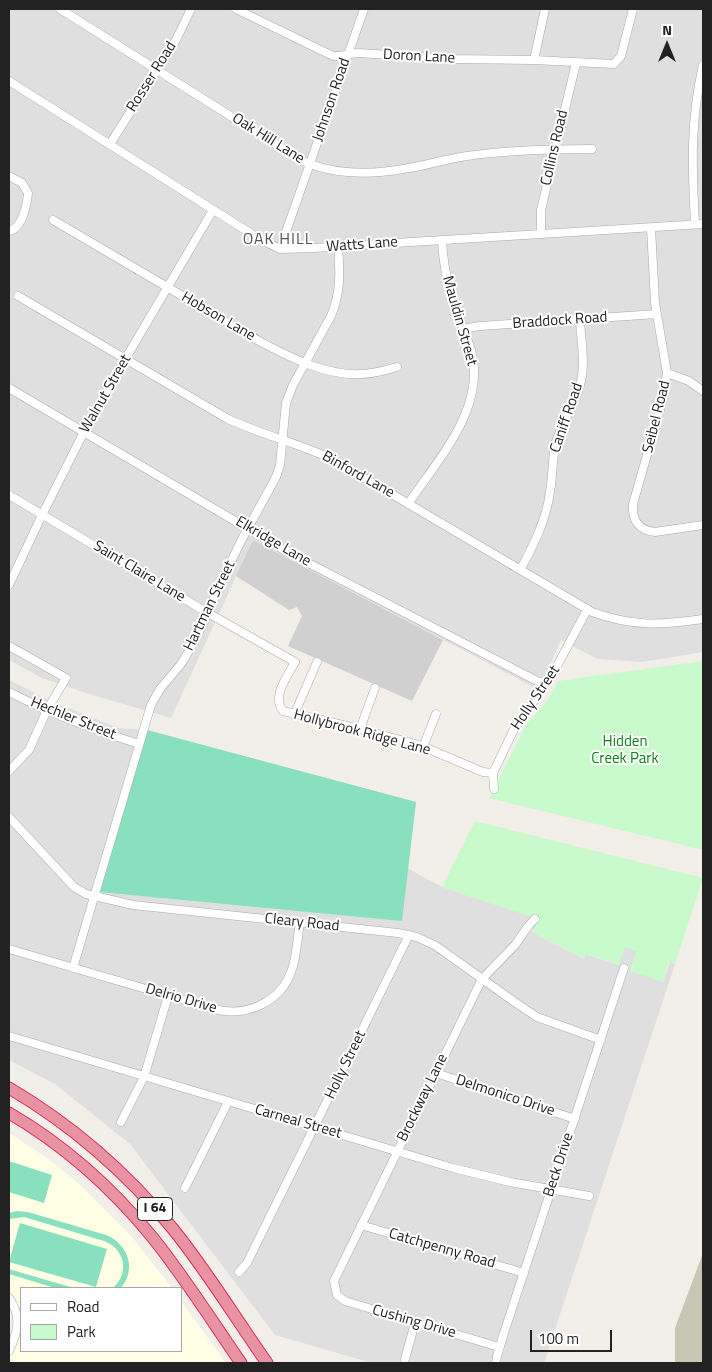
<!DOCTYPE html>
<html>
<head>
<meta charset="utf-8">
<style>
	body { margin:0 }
	#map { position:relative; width:712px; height:1372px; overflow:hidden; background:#f2efe9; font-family:"Titillium Web",sans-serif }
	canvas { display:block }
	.frame { position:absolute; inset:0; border:10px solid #222; pointer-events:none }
	.legend { position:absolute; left:20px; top:1287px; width:162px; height:65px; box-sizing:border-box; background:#fff; border:1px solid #a7a7a7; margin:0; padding:6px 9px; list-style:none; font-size:15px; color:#222 }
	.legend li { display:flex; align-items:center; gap:10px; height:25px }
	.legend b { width:25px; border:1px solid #a7a7a7 }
	.north { position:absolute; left:642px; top:20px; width:50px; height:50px; -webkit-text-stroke:4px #fff; paint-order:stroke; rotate:0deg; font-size:14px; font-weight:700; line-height:20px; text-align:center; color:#222 }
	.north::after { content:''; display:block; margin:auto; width:18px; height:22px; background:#222; clip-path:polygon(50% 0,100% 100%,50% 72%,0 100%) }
	.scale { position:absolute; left:530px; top:1330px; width:82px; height:22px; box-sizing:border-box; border:2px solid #222; border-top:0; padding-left:6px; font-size:15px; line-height:18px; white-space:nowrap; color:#222; -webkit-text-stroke:4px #fff; paint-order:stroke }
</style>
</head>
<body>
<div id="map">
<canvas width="712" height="1372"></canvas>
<div class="frame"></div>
<ul class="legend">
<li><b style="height:6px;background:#fff"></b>Road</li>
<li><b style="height:14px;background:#c8facc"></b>Park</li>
</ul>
<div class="north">N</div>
<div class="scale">100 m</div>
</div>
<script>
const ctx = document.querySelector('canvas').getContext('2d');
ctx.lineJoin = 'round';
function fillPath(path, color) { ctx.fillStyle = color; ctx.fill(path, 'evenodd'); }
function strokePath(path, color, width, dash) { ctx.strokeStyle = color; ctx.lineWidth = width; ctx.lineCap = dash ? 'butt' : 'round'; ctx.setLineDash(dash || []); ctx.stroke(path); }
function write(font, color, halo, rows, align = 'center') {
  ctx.font = font + ' "Titillium Web",sans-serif'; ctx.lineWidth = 4; ctx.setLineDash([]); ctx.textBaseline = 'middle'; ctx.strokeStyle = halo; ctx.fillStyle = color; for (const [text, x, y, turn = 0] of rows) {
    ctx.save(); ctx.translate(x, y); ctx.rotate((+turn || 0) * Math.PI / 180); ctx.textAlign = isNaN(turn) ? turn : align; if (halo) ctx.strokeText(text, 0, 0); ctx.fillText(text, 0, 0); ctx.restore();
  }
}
fillPath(new Path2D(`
	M9 9H703V652L642 662 598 659 561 640 539 690 253 540 171 718 86 693 42 678 9 660Z
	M9 680 49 700 118 728 147 730 416 802 407 868 442 887 539 919 532 932 584 959 586 954 618 965 625 947 637 951 663 982 670 962 675 964 544 1363H372L275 1335 130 1144 55 1084 9 1060Z`), '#e0dfdf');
fillPath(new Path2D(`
	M9 1133 51 1161 78 1183 131 1236 172 1288H21V1351H181V1301L226 1363H9V1351L17 1331 9 1298Z`), '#ffffe5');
fillPath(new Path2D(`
	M253 540 443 640 412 701 288 646 302 616 297 607 289 610 236 576Z`), '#d0d0d0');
fillPath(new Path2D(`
	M703 1253V1363H675V1328Z`), '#c7c7b4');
fillPath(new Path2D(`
	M703 661V850L489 798 527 723 548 700 558 681Z
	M475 821 703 878 675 964 669 962 663 982 630 971 636 951 625 947 619 965 586 954 584 959 532 932 538 919 442 887Z`), '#c8facc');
fillPath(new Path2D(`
	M147 730 416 802 402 921 100 892Z
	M9 1161 52 1175 44 1203 9 1192Z
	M16 1211 28 1212 106 1235C128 1244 137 1269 121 1288H113C130 1273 125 1249 104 1241L24 1217 9 1219V1213Z
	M20 1223 107 1249 96 1287 9 1262Z
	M9 1269 12 1270 74 1288H55L9 1274Z`), '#88e0be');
const minor = new Path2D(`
	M60 9 299 159C329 175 370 175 403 169 425 166 445 159 467 156 507 150 552 149 592 149
	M236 9 333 56C343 57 349 53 359 53L452 59 534 60 614 64 621 56 633 9
	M534 60 545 9
	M9 81 258 238 280 249 314 248 703 224
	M110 144 176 40 191 9
	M9 176 22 183 28 193C27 205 22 229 9 231
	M53 220 259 341C291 358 326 376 362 374 374 374 386 370 397 367
	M695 224C692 167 690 122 703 65
	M651 228 655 303 667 373 661 406 633 504C632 520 638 530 655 532L703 525
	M541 234V210L576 63
	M280 249 364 9
	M18 296 228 419C263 435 300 444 334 460L592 612C634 627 660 625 703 619
	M463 329 480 326 657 314
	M667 373 689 381 703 391
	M9 388 291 554 537 681 544 683
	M9 495 208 613 295 662C288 676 271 696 283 711L360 729 419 745 483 772 493 773
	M408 504C438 459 487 408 471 350 465 331 456 312 451 293 445 275 443 258 442 240
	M520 570C534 545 546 520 550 492 553 475 552 458 556 442 562 422 575 405 580 385 586 365 581 341 580 320
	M9 585 42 515 93 414 213 210
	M9 646 66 678 47 710 29 750 9 771
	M9 692C50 713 94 730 139 744
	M294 715 317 662
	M360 729 375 688
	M423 747 436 714
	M494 789 493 773 515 727 534 701 544 683 550 679 587 610
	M9 817 74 887 86 894 133 905 398 933 417 937 436 946 516 1003 537 1017 601 1040
	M9 949 218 1010C248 1016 280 1002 291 972 297 957 297 939 300 923
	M73 968 151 705 160 689 181 664 189 651 203 624 217 591 241 541 276 477 280 465 286 403 293 385 331 316C341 293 340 271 338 246
	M9 1036 453 1168 510 1182 589 1196
	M436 1073 575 1119
	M121 1122 144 1077 168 996
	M185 1188 228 1102
	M361 1225 524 1273
	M239 1272 247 1263 409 935
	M9 1298C22 1316 18 1332 9 1351
	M499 1347 345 1301 337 1295 334 1281 482 979 515 945 529 925 535 919
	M405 1359 415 1323
	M496 1363 497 1356 504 1333 624 968`);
const highway = new Path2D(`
	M9 1088C72 1125 127 1173 173 1229 207 1271 236 1319 267 1363
	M9 1113C64 1145 113 1189 153 1238 185 1278 212 1321 241 1363`);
strokePath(minor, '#a9a9a9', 9);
strokePath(highway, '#dc2a67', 13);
strokePath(minor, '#fff', 8);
strokePath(highway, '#e892a2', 11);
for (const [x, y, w] of [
	[155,1209,35]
]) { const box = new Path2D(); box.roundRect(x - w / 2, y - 11.5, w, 23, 4); ctx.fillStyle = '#fff'; ctx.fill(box); strokePath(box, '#222', 1); }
write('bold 14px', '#222', null, [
	["I 64",155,1209]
]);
write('15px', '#222', '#fff', [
	["Doron Lane",419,57,3],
	["Rosser Road",152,77,-58],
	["Johnson Road",332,100,-71],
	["Oak Hill Lane",268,139,32],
	["Collins Road",555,148,-77],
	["Watts Lane",362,245,-4],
	["Hobson Lane",218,317,30],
	["Mauldin Street",459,321,74],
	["Braddock Road",560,321,-4],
	["Walnut Street",106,394,-60],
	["Seibel Road",657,417,-76],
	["Caniff Road",567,418,-71],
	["Binford Lane",358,475,29],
	["Elkridge Lane",273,542,30],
	["Saint Claire Lane",139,572,31],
	["Hartman Street",210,606,-64],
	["Holly Street",536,698,-56],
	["Hechler Street",73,719,22],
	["Hollybrook Ridge Lane",362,733,15],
	["Cleary Road",302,923,6],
	["Delrio Drive",181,999,16],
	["Holly Street",346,1065,-64],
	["Delmonico Drive",505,1096,18],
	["Brockway Lane",423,1098,-64],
	["Carneal Street",298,1122,16],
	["Beck Drive",559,1165,-72],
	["Catchpenny Road",442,1249,16],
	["Cushing Drive",414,1322,16]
]);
write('15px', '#0c8416', '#fff', [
	["Hidden",625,742],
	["Creek Park",625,759]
]);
ctx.letterSpacing = '1px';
write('16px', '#555', '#fff', [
	["OAK HILL",278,240]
]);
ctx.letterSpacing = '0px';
</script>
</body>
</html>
